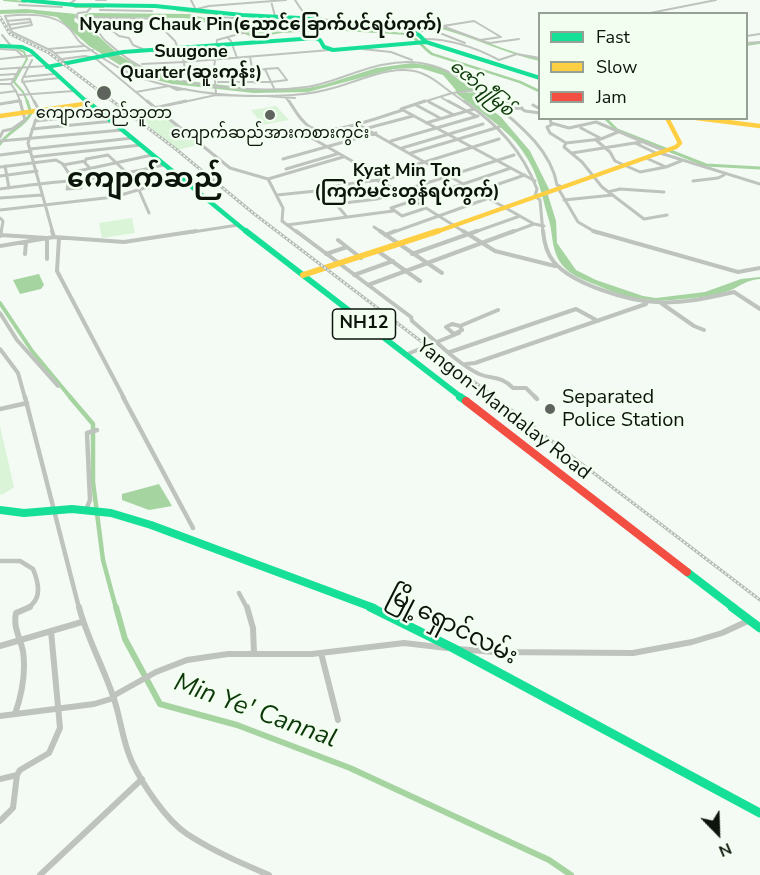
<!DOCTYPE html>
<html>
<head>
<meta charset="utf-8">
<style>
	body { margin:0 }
	#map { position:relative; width:760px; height:875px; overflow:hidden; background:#f4faf4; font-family:"Nunito Sans",sans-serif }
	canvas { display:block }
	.legend { position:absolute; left:538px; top:12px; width:210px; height:108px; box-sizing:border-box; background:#f2fef0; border:2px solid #96a095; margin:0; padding:8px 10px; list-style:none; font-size:18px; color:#0d140c }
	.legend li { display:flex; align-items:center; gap:12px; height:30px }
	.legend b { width:30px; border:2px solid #96a095 }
	.north { position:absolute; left:688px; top:803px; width:60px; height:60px; -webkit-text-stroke:4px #f2fef0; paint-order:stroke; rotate:157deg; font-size:16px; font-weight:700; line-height:24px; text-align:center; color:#0d140c }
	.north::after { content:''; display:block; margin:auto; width:21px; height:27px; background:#0d140c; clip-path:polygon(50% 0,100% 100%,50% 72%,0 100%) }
</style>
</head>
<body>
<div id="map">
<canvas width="760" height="875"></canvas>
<ul class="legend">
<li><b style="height:8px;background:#16e098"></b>Fast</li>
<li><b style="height:8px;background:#ffcf43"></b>Slow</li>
<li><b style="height:8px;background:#f24e42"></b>Jam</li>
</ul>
<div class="north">N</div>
</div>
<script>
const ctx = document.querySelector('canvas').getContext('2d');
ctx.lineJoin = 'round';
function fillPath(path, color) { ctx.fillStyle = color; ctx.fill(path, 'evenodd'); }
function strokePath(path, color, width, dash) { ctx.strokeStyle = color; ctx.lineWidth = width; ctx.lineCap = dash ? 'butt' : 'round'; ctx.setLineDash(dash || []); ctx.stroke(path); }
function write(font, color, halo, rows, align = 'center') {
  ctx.font = font + ' "Nunito Sans","Noto Sans Myanmar",sans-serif'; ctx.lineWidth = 5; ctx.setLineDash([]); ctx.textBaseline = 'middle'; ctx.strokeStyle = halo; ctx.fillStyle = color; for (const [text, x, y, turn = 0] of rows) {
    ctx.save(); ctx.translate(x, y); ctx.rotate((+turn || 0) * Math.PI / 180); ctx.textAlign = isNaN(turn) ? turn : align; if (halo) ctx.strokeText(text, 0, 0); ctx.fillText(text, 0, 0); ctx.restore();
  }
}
fillPath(new Path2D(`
	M276 106 289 120 263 125 251 110Z
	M156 108 198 145 177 150 135 114Z
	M132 218 135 233 102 238 99 223Z
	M0 426 14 487 2 495 0 494Z`), '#daf4d7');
fillPath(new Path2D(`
	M26 9 76 14 74 21 86 30 95 33 119 55 144 70 170 79 266 90 307 88 323 85 376 68 412 63 440 67 475 90 465 93 475 92 478 99 501 117 530 151 549 189 548 195 556 221 557 243 576 270 596 280 643 296 656 298 705 292 741 279 760 277V279C747 280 742 285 731 290 719 296 686 299 672 300 648 302 623 297 601 287 590 282 573 277 565 268 550 253 554 234 548 217 542 197 539 177 527 158 511 130 481 113 457 94L455 89 443 75 420 68 394 69 308 92 254 93 172 84 136 75 89 46 57 17 31 13 0 14V10Z
	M90 13 189 14 228 24 245 33 293 31 270 35 250 36 218 25 184 18 77 17Z
	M39 274 44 285 41 289 20 294 13 280Z
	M159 484 172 506 149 510 122 500V494Z`), '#a6d4a1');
strokePath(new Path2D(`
	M4 0 25 2
	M75 7H103
	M177 10 223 15
	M321 21 353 25 390 24
	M425 24C465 31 500 52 540 60
	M746 45 759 43
	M18 49 24 52 27 59 14 82 23 92 28 103`), '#a6d4a1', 2);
strokePath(new Path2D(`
	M605 118 617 130 706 165 760 168
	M0 144C8 131 24 127 31 113L27 101`), '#a6d4a1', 3);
strokePath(new Path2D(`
	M0 303 32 351 71 398`), '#a6d4a1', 4);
strokePath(new Path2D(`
	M70 397 93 424V482L103 560 116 608`), '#a6d4a1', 4.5);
strokePath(new Path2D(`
	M116 607 125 639 160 704 237 725 350 768 549 860 571 875`), '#a6d4a1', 6);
fillPath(new Path2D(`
	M329 28 409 33C419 38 424 47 433 53L521 81 540 90V93L519 83 431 55C422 49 417 40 407 35L329 30 283 33 281 32 283 31Z`), '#a6d4a1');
strokePath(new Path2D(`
	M96 0H106
	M191 0 195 8
	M295 0 307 18
	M271 1 275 16
	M69 4 75 0
	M19 5 62 7
	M93 5 87 12 78 13 76 17C84 23 86 24 95 29 100 32 102 39 107 42 120 54 136 66 153 72 194 88 262 93 306 87 323 85 339 78 354 73 404 55 436 58 478 90L452 93
	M100 10 152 11
	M193 10 209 6 286 0
	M645 14 716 0
	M78 17 167 19 166 32 175 41 184 62 330 50
	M207 17 236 18
	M111 18 105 25 119 36 129 38 133 45 145 50
	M320 19 359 23H434L480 40 501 37 474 21 443 26
	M7 21 30 19 32 25 10 29
	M8 25 31 22
	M243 25 266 21 287 23 285 26
	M413 32 432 30 465 43
	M2 35 11 46
	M746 36 760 34
	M227 37 231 41 237 58
	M424 39C451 39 475 47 499 60
	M482 41 490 43 519 39
	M746 43 760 42
	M0 49 16 50 24 57
	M48 49 84 46
	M362 49 391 52 412 60
	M55 53 93 50
	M250 57 255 83
	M0 59 36 55
	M62 59 85 56 95 58 149 103
	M32 60 22 80 35 103
	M499 60 517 54 540 58
	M67 64 52 51 12 32 5 16C26 14 54 12 70 29 74 33 76 39 81 43 100 57 122 72 144 79 190 94 244 98 293 95 306 94 320 92 333 88 360 81 394 63 421 73 433 77 442 86 452 93L420 103
	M142 64 184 62 185 72 188 75
	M0 69 46 66
	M167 74 185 73
	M0 75 15 74
	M23 77 54 74
	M0 80 13 79
	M189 81 188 75 278 68 287 80 271 82 274 88
	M22 82 59 78
	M218 82H271L265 69
	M0 84H11
	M478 90 493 103
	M16 91 11 84 20 68
	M136 92 169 86 177 90 186 89
	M0 93 16 91 21 103
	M216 93 214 69 217 40 261 28 331 26
	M452 93 466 103
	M18 95 74 91
	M266 96 295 98
	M286 98 290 103
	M442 98 451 103
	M490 100 515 103
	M8 103 21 101
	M179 103 216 95 248 96`), '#bfc3be', 2);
strokePath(new Path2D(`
	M34 101 39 110 28 143 53 233
	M147 101 230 168 268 179 283 208 282 221 298 233
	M289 101C294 109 301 122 310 127 330 137 382 116 403 110
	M448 101 476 116
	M464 101C498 125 522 150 537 189L535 196 540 200 543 233
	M491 101C518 124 551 149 557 185L562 187
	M511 101 525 111 540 113
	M429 102 454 115
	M0 104 18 101
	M416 105 440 118
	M533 105 540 109
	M401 109 425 101
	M401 109 535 181
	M502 109 522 108
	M109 118 186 101
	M550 118 551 123 569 128 596 122 665 151
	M35 121 103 114
	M426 123 474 109
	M357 124 534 224 544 226
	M553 124 547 127 550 133 566 143
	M309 127 303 133 352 161 371 181
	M368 128 413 116
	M581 128 600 138
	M32 129 113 121
	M618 132 601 139 566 143 564 147 582 162 602 187 644 219 667 215
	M0 137 3 131 12 129 25 120 20 101
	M596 140 610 152 615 161 640 172 666 167 681 161
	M0 141 122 130
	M391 141 478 116
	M635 143 658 154
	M402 148 483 124
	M30 149 133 138
	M411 153 499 127
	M572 153 641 142
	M660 153 760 184
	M0 155 31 151
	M32 157 141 145
	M646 158 666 167
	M283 159 376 133
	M63 165 85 161
	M5 166 9 188
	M0 167 56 160 63 164 69 174
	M90 168 85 163 86 159 108 155 128 174
	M286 169 337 154
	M69 173 152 155
	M0 176 37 171
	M268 179 343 157
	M69 180 67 189 81 188
	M378 181 394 188 466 233
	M693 181 718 178 724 175
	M558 188 578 222 597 233
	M0 189C54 181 110 179 163 165
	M139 190 149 213
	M478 191 525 175
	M608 192 620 189 664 192
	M277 195 326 190 341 185 392 178 400 174 402 169 499 139
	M0 198 42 195
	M564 200 613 195
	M426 208 402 216 391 208 511 168
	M0 210 114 197 179 178
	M346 216 336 204 377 199 514 155
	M0 218 3 221 1 233
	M287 225 393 211
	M374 227 383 233
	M186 233 238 225
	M391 233 489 198
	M472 233 520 216
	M510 233 534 224`), '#bfc3be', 3);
strokePath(new Path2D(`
	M52 231 54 237
	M296 231 411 317 412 321C433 338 455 362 479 374 494 380 500 375 513 388H526L536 398
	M380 231 442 273
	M463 231 495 251 555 266
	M543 231C544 242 546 253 554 262 572 284 628 301 656 302 682 304 708 298 734 292L760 309
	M593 231 738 272 760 268
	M0 235 47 238V259
	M385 235 395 231
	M0 236 1 231
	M59 238 57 271 124 398
	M338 240 361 258
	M0 246 54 237 124 242 196 231
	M379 252 420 281
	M25 254 26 243
	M326 254 347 247
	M412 254 477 231
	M354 275 393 261
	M368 285 514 231
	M661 303 694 326 704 330
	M0 313 17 340 58 386
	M452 324 460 326 462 330 454 334 446 327Z
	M460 326 498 310
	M0 349 18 373 25 398
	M450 352 576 309 598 321
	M405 355 459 333
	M466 364 475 363 646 304`), '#bfc3be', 4);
strokePath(new Path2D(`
	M25 397 79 608
	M123 397 193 528
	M535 397 537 399
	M0 409 27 403
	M86 510 90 500 87 433 97 430
	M0 561H20L33 569C39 583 42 600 27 608
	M239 593 247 608`), '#bfc3be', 4.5);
strokePath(new Path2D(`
	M79 607C87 638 103 666 113 696 121 718 122 741 132 762 143 785 166 820 187 834 213 851 241 863 269 875
	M247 607 253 628 254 653
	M0 646 82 622
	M458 649 494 652 633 653 692 642 722 633 750 620
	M321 653 338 720
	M113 696 156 672 187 660 228 654H312L404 643 447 648
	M15 714C22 694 26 672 23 651 20 637 13 628 16 613L30 607
	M0 716 94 704 114 698
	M0 779 17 775
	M0 821 13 808 17 775 20 770 49 753 60 728 51 631
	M40 875 142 779`), '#bfc3be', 6);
strokePath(new Path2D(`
	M23 0 75 5 155 6 242 15 320 19 331 26 404 28 419 35 426 42
	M0 46 22 47 31 51 88 103
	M47 67 123 52 315 38 320 40 324 47 333 50 426 42 540 78`), '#16e098', 4);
strokePath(new Path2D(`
	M87 101 248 233`), '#16e098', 4.5);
strokePath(new Path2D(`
	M246 231 462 398`), '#16e098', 6);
strokePath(new Path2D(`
	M460 397 466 401
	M0 510 24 513 72 509 111 513 151 525 374 608
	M687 572 734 608`), '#16e098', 8);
strokePath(new Path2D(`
	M370 607 453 648 760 813
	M732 607 760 628`), '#16e098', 9);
strokePath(new Path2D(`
	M0 116 91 103
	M696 118 760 126
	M433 233 676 147 680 143 667 118`), '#ffcf43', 4.5);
strokePath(new Path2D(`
	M303 275 438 231`), '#ffcf43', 6);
strokePath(new Path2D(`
	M466 401 687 572`), '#f24e42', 8);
const rail = new Path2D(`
	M0 17 10 34 49 53 177 150 253 213 760 600`);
strokePath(rail, '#b5b9b5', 3);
strokePath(rail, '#f2fef0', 1.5, [2]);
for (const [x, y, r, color] of [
	[104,93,8,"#5e645d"],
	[270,115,6,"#5e645d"],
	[550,409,6,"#5e645d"]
]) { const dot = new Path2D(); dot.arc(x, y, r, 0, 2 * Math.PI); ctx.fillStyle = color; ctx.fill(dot); strokePath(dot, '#f2fef0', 2); }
write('16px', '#0d140c', '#f2fef0', [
	["ကျောက်ဆည်ဘူတာ",104,114],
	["ကျောက်ဆည်အားကစားကွင်း",270,134]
]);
write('bold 18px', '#0d140c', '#f2fef0', [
	["Nyaung Chauk Pin(ညောင်ခြောက်ပင်ရပ်ကွက်)",261,26],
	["Suugone",191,53],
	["Quarter(ဆူးကုန်း)",191,74],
	["Kyat Min Ton",407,172],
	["(ကြက်မင်းတွန်ရပ်ကွက်)",407,193]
]);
write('italic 18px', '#0c3809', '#f2fef0', [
	["ဇော်ဂျီမြစ်",481,89,40]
]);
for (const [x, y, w] of [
	[364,324,63]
]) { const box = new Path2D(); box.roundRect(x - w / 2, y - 15, w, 30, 4.5); ctx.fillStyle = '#f2fef0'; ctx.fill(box); strokePath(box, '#0d140c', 1.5); }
write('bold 18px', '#0d140c', null, [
	["NH12",364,324]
]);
write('20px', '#0d140c', '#f2fef0', [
	["Separated",562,398],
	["Police Station",562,421]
], 'left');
write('20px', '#0d140c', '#f2fef0', [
	["Yangon-Mandalay Road",503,410,38]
]);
write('24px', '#0d140c', '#f2fef0', [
	["မြို့ရှောင်လမ်း",452,627,27]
]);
write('italic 26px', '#0c3809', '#f2fef0', [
	["Min Ye' Cannal",255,712,20]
]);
write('bold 27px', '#0d140c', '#f2fef0', [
	["ကျောက်ဆည်",145,180]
]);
</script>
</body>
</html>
